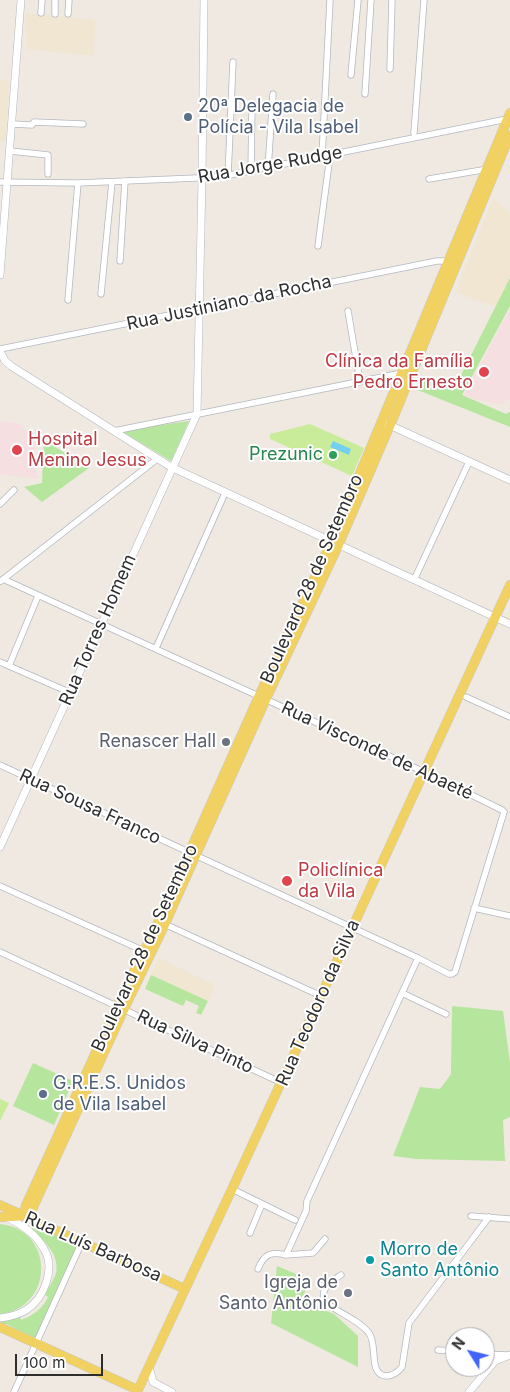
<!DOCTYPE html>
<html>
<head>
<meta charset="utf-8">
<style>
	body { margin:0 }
	#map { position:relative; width:510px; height:1392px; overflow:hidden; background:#efe9e1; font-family:Inter,sans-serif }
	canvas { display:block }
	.north { position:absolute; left:445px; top:1327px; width:50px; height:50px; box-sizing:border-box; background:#fff; border:1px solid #ababab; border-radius:50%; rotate:306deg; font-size:14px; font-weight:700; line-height:20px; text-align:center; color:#2e2e2e }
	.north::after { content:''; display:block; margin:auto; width:18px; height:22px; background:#4264fb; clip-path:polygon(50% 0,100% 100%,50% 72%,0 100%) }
	.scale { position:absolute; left:15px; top:1354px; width:88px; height:22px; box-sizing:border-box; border:2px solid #2e2e2e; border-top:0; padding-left:6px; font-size:15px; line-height:18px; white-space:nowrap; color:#2e2e2e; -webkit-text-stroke:4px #fff; paint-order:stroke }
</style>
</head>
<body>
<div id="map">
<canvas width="510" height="1392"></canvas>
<div class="north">N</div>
<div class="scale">100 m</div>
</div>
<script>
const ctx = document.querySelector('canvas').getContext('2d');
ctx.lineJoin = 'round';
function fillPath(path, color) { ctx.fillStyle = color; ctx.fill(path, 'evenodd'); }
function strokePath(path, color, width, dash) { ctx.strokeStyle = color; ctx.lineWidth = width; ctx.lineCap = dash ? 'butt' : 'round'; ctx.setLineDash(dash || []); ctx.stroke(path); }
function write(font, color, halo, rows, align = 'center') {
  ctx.font = font + ' Inter,sans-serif'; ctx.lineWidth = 4; ctx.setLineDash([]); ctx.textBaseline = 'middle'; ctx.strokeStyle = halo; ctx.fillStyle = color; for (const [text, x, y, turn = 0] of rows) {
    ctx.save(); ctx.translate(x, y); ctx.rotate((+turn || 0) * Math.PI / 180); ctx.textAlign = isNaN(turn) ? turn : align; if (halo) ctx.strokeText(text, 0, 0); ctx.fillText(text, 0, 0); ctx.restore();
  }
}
fillPath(new Path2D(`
	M25 13 95 20 94 56 27 49Z
	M0 79 9 81 7 123 0 122Z
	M0 123 7 124 5 142 0 141Z
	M493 199 510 213V278L496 307 455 292Z
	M159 958 215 985 208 1001 151 975Z`), '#f0e6d1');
fillPath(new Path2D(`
	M510 309V399L500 404 478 400 464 395Z
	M0 421 18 423 32 436 38 479 0 474Z`), '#f5dfe0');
fillPath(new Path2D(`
	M510 278V306L462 395 506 414 510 412V427L415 389 420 379 453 391Z
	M189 421 171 461 121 431Z
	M44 440 89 468 42 502 24 487 42 483Z
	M151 975 208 1001 201 1015 196 1013 199 1006 186 1000 183 1006 145 989Z
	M452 1006 503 1011 510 1063V1117L503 1120 505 1161 417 1159 393 1156 420 1087 440 1089 451 1074Z
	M33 1063 73 1081 54 1125 13 1106Z
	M0 1224C55 1229 55 1308 0 1314Z
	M32 1224 77 1246 37 1338 35 1339 7 1324 4 1325 0 1322V1320L20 1316 21 1320C33 1316 43 1308 48 1297L45 1295C48 1288 54 1280 56 1273 60 1253 43 1241 31 1228Z
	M277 1266 310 1280 301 1301 334 1314 358 1336V1367L271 1323Z`), '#b6e59e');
fillPath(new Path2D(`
	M310 424 364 448 352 476 270 439V434Z
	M0 1099 9 1103 0 1121Z`), '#c9ec9a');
fillPath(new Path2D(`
	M333 441 351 449 349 455 330 447Z`), '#75cff0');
const minor = new Path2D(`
	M41 13 42 0
	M55 14V0
	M68 14 69 0
	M390 69 392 0
	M351 75 358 0
	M365 94 371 0
	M12 124 32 125 34 122 83 124
	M414 133 424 0
	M10 151 48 155V174
	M322 157 330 0
	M268 169 273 94
	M251 172 252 105
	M228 176 233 62
	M429 179 488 169
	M0 182 78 183 220 177 507 119
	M318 246 330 156
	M120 261 125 181
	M101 294 112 182
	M68 300 78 183
	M348 311 360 382
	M0 349 437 261H451
	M114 431 402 373
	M0 504 14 490
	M3 579 433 776 502 810 504 812
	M414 580 469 462
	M1 581 157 459
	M38 596 9 666 71 693
	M156 648 225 493
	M0 662 9 666
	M466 697 510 717
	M0 765 418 958 449 974H452L455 972 504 812
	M0 886 144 951
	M474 908 510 916
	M161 926H169L321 996
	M0 952 282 1083
	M402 993 446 1014
	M232 1189 295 1220
	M471 1216 510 1219
	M250 1233 262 1204
	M286 1255 313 1253 325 1239
	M258 1269C264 1254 271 1251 286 1255L306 1211 307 1201 418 958
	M341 1275C331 1282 319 1288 325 1302 338 1313 358 1319 369 1333 378 1345 368 1375 386 1376 393 1376 398 1372 402 1367L409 1323 489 1217
	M438 1350 455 1351
	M485 1354 508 1355
	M14 1392 82 1242`);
const tertiary = new Path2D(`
	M0 275 21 0
	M0 351 5 361 11 366 171 467 510 624
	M385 423 510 480
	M0 847 197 414 202 179 204 0
	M0 1318C9 1317 18 1315 26 1310 44 1299 56 1268 44 1249 36 1234 21 1224 6 1217
	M149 1367 153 1382 172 1392
	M469 1392 495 1361 510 1355`);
const primary = new Path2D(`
	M0 1205 185 1289
	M23 1216 26 1205 117 1006 156 927 259 696 331 543 510 113
	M23 1216 33 1208 35 1203 124 1009 164 926 266 699 338 546 394 416 510 135
	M0 1217 21 1216
	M0 1327 138 1390
	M137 1392 232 1189 510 585`);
strokePath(minor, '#b4b7c1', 7);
strokePath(tertiary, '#b4b7c1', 8);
strokePath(primary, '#c9c9c9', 10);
strokePath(minor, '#fff', 5.5);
strokePath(tertiary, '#fff', 7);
strokePath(primary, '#f2d163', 9);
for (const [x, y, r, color] of [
	[188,117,5,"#5c6f8a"],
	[484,372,6,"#e0444e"],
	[17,450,6,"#e0444e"],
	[333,455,5,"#2e9e5b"],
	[226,742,5,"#6b7280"],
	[287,881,6,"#e0444e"],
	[43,1094,5,"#5c6f8a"],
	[370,1260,5,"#0f9aa8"],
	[348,1293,5,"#6b7280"]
]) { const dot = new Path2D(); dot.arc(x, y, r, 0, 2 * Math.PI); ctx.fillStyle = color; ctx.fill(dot); strokePath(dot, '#fff', 2); }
write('18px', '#4e5e75', '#fff', [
	["20ª Delegacia de",198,107],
	["Polícia - Vila Isabel",198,128],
	["G.R.E.S. Unidos",53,1084],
	["de Vila Isabel",53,1105]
], 'left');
write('18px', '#2e2e2e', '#fff', [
	["Rua Jorge Rudge",270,165,-10],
	["Rua Justiniano da Rocha",229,303,-12],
	["Boulevard 28 de Setembro",312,579,-66],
	["Rua Torres Homem",98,630,-66],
	["Rua Visconde de Abaeté",377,751,25],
	["Rua Sousa Franco",90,807,25],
	["Boulevard 28 de Setembro",145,948,-65],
	["Rua Teodoro da Silva",318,1003,-66],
	["Rua Silva Pinto",195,1042,25],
	["Rua Luís Barbosa",93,1247,24]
]);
write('18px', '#be3a42', '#fff', [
	["Clínica da Família",473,362,"right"],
	["Pedro Ernesto",473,383,"right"],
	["Hospital",28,440],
	["Menino Jesus",28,461],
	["Policlínica",298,871],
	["da Vila",298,892]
], 'left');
write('18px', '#27864d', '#fff', [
	["Prezunic",323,455]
], 'right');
write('18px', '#5b616d', '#fff', [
	["Renascer Hall",216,742],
	["Igreja de",338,1283],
	["Santo Antônio",338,1304]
], 'right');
write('18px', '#0d838f', '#fff', [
	["Morro de",380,1250],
	["Santo Antônio",380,1271]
], 'left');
</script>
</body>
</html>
